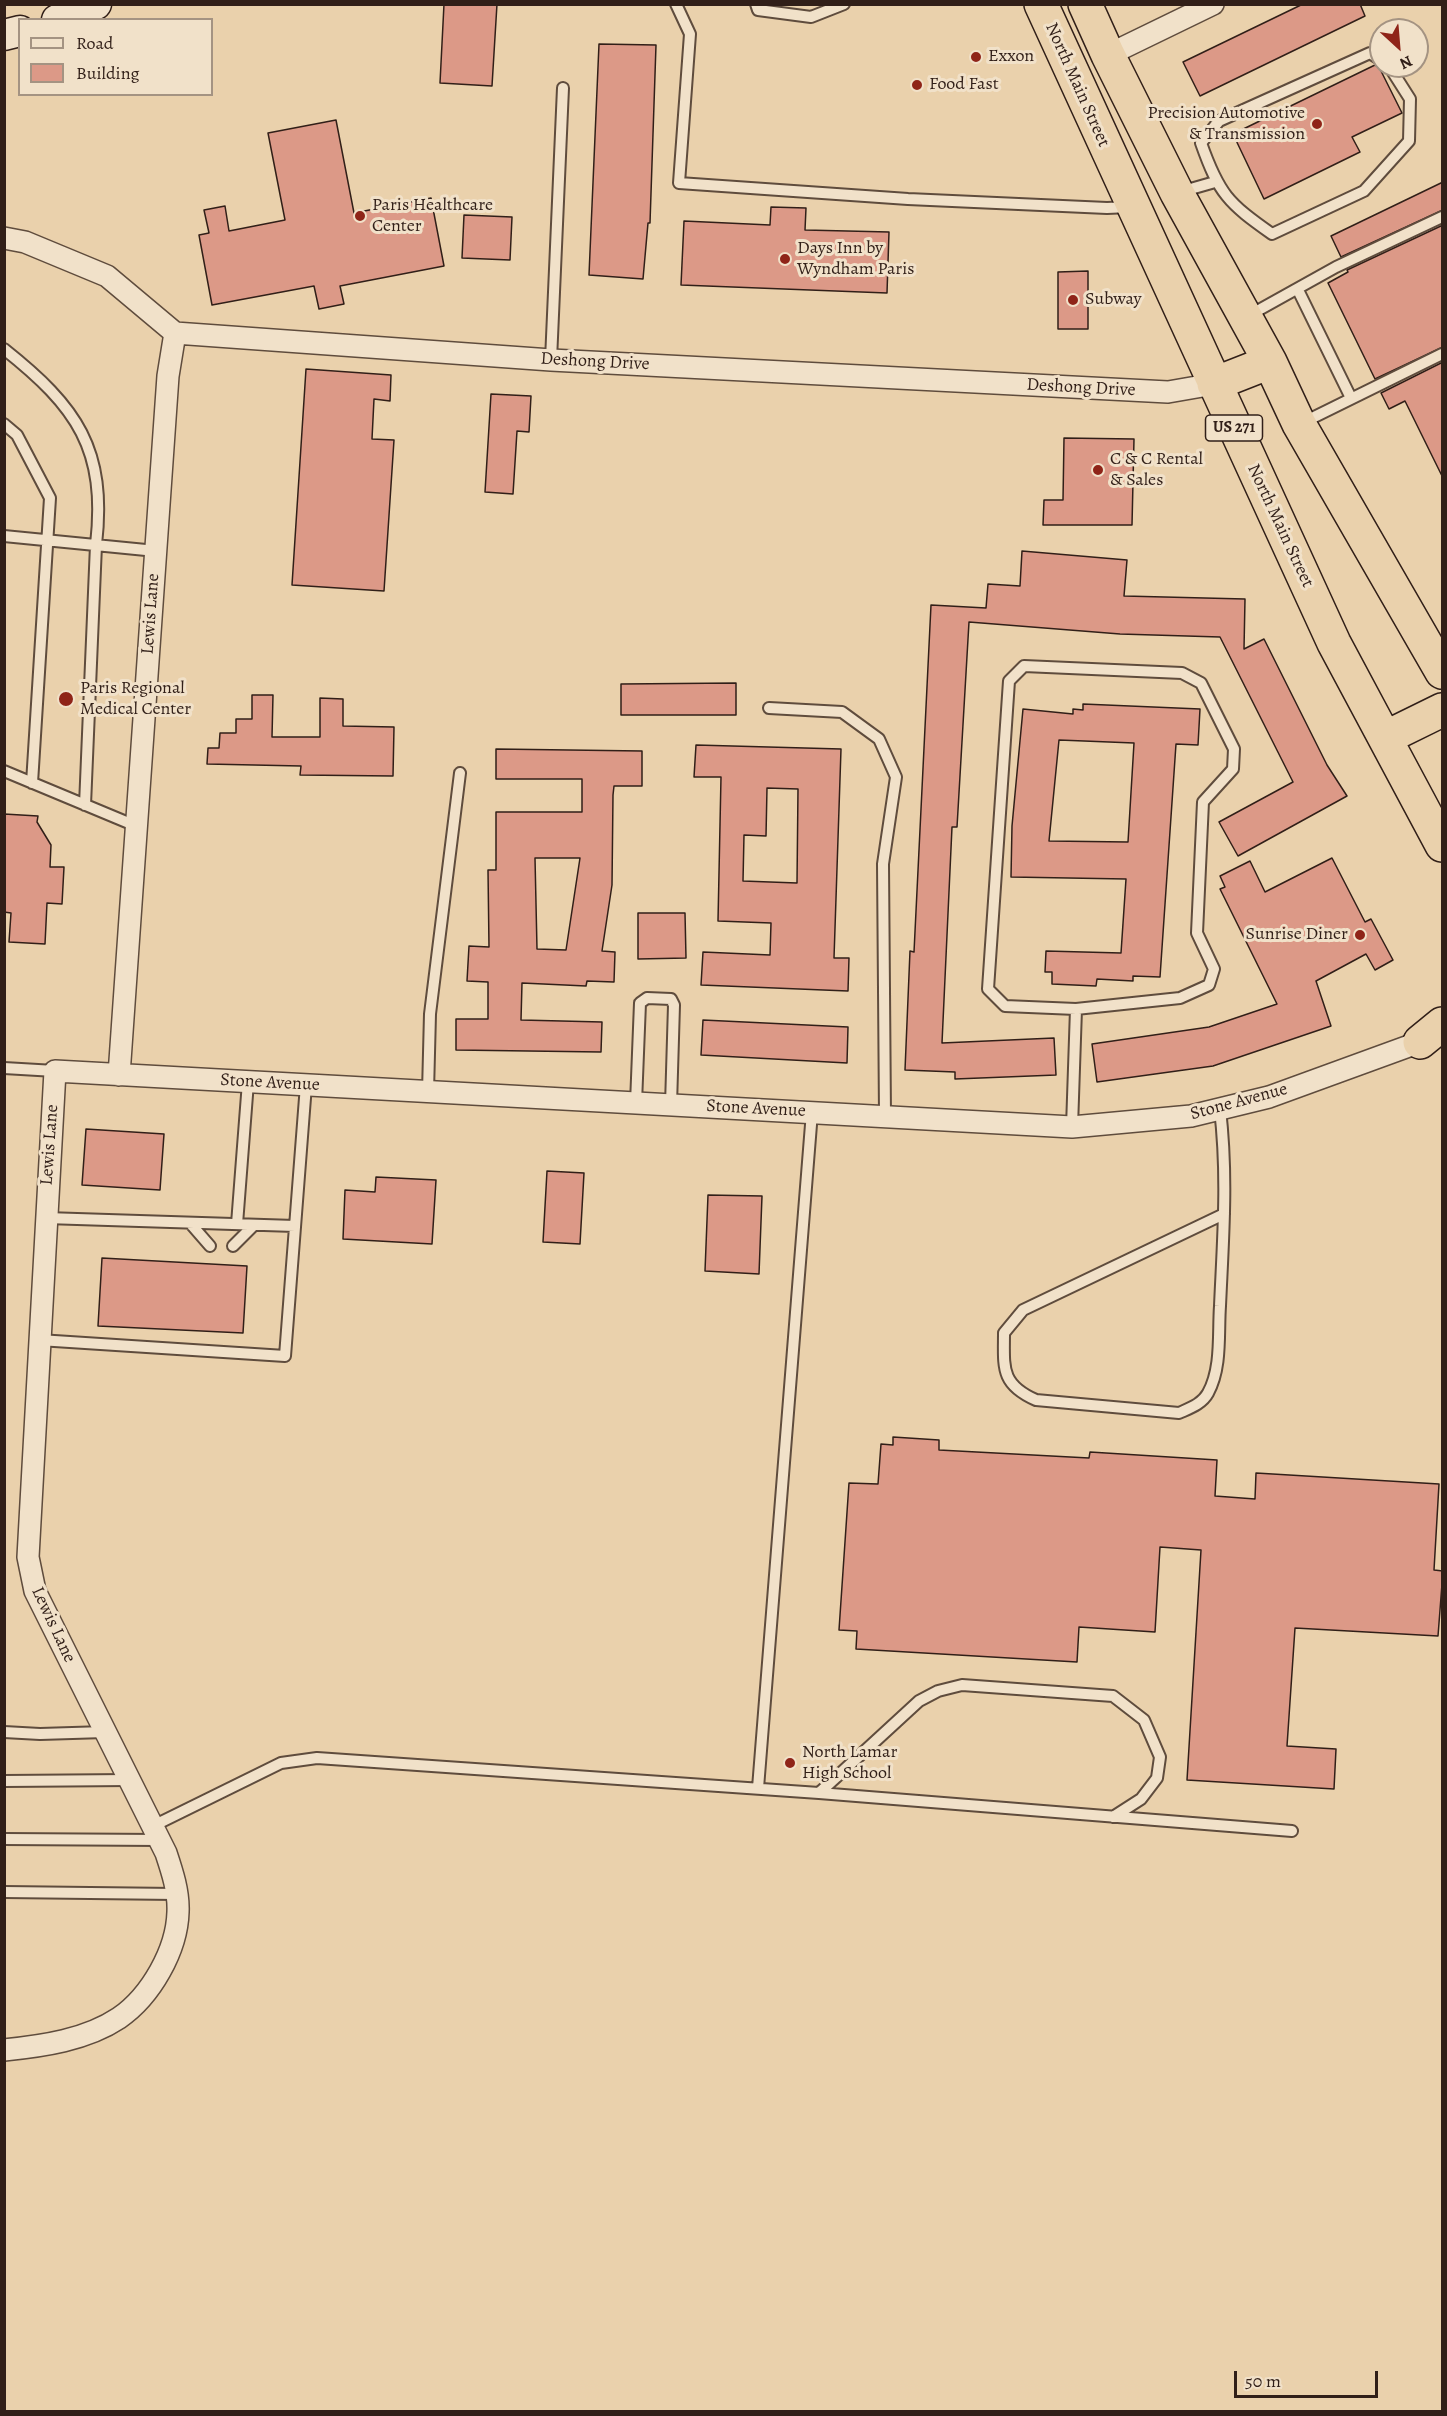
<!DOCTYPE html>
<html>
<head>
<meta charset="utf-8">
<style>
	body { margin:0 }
	#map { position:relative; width:1447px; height:2416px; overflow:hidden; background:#ead1ac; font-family:Alegreya,serif }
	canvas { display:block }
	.frame { position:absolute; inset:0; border:6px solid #311f18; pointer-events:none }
	.legend { position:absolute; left:18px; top:18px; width:195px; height:78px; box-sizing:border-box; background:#f1e1c9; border:2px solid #a49382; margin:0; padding:8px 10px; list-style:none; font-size:18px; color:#311f18 }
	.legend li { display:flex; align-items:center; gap:12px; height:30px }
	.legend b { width:30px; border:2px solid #a49382 }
	.north { position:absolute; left:1369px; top:18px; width:60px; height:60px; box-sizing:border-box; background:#f1e1c9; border:2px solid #a49382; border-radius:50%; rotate:154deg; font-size:16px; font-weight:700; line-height:24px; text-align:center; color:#311f18 }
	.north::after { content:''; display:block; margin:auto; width:21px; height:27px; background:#8f2418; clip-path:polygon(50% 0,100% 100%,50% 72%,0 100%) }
	.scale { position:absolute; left:1234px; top:2371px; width:144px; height:27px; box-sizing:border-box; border:3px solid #311f18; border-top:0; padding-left:8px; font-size:18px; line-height:21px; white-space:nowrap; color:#311f18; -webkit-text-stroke:4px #f1e1c9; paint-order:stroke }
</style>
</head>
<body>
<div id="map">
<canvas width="1447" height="2416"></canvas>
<div class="frame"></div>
<ul class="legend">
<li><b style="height:8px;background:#f1e1c9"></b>Road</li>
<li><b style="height:16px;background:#dc9987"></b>Building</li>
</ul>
<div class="north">N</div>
<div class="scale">50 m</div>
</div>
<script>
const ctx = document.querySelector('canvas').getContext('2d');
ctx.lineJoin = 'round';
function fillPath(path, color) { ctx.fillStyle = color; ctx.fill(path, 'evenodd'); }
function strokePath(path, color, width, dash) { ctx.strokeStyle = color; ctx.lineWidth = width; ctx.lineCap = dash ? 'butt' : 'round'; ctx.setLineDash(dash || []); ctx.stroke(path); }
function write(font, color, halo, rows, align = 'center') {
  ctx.font = font + ' Alegreya,serif'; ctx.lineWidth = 6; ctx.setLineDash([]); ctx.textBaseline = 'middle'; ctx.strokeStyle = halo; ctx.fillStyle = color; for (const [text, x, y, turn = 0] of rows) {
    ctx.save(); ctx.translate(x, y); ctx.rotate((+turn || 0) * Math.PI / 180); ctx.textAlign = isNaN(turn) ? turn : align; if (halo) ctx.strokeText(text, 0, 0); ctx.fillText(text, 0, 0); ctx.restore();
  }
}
const building = new Path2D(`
	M444 4H497L492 86 440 83Z
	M1303 4H1360L1365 16 1200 96 1183 62Z
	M599 44 656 45 650 223H648L643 279 589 275Z
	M1375 65 1379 67 1402 113 1352 137 1360 152 1264 199 1233 134Z
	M336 120 354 213 431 198 444 266 340 286 344 304 319 309 314 286 212 305 199 235 209 233 204 210 225 206 229 231 285 220 268 133Z
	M1443 182V210L1341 257 1331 236Z
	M771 207 806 208 805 230 889 232 887 293 681 285 684 221 770 225Z
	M464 215 512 217 510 260 462 258Z
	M1443 225V347L1375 379 1328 283 1348 272 1347 270Z
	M1088 271V329H1058V272Z
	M1443 362V478L1405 401 1389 409 1381 393Z
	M306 369 391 375 390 401 374 399 372 439 394 440 384 591 292 585Z
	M491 394 531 396 529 432 517 431 513 494 485 492Z
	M1064 438 1134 439 1132 525H1043L1044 500H1063Z
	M1022 551 1127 560 1124 596 1245 599 1244 649 1264 639 1327 765 1347 796 1238 856 1219 822 1293 782 1220 637 1120 634 969 622 957 827H952L942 1043 1054 1038 1056 1075 955 1079V1072L905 1070 910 951 914 952 931 605 986 608 988 584 1020 586Z
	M736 683V715H621V684Z
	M252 695H273L272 737H320V698L343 699V726L394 727 393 776 300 775 301 766 207 764 208 748H219L220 733H236V719H252Z
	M1083 704 1200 709 1198 745 1176 744 1160 977 1133 976V981L1097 979 1096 986 1052 984V972H1045L1046 951 1121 953 1126 879 1011 877 1012 826 1023 709 1073 714V709L1083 710ZM1059 740 1134 743 1128 842 1049 841Z
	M696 745 841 749 834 958H849L848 991 701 985 703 952 770 955 771 923 718 921 721 777H694ZM767 788 798 789 797 883 743 881 744 835 766 836Z
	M496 749 642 751V786H614L613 795 612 885 602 951 615 952 614 982 587 981 586 986 522 983 521 1020 602 1022 601 1052 456 1050V1019H488V982L467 981 469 946 489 947 488 870H496V812H582V779H496ZM535 858H580L566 950 537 949Z
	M4 814 38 816 37 822 51 845 50 867H64L62 904 47 903 45 944 9 942 11 913 4 912Z
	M1332 858 1365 922 1371 919 1393 960 1375 970 1366 954 1316 981 1331 1026 1213 1066 1097 1082 1092 1044 1209 1027 1277 1004 1220 889 1225 887 1220 876 1250 861 1265 892Z
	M638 913H685L686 958 638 959Z
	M703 1020 848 1027 847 1063 701 1055Z
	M86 1129 164 1134 160 1190 82 1185Z
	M547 1171 584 1173 580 1244 543 1242Z
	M376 1177 436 1180 432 1244 343 1239 345 1190 375 1192Z
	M708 1195 762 1196 759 1274 705 1271Z
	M102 1258 247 1266 243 1333 98 1326Z
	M893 1437 939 1440V1450L1089 1458 1090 1452 1217 1460 1215 1496 1255 1499 1256 1473 1439 1484 1434 1570 1443 1571 1438 1636 1295 1628 1287 1746 1336 1749 1334 1789 1187 1780 1201 1550 1160 1547 1155 1632 1079 1627 1077 1662 856 1649 857 1631 839 1630 849 1483 878 1484 881 1444 893 1445Z`);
fillPath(building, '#dc9987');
strokePath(building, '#311f18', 1.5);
const service = new Path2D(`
	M676 4 690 34 679 183 908 199 1107 208 1129 207
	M756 4 758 10 811 17 844 4
	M1381 60 1370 53 1219 121 1201 143C1219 194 1228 203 1272 234L1364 191 1409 141 1410 99 1389 66
	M1180 192 1215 182
	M1298 290 1351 398
	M1248 316 1336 267 1442 217
	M4 349C77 407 107 449 96 545L85 805
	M551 360 563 88
	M1302 423 1442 354
	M4 424 17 435 50 498 32 783
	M4 536 156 551
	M1024 666 1182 673 1201 683 1234 749 1233 769 1203 802 1197 933 1214 969 1209 985 1180 998 1076 1009 1005 1006 988 989 1009 681Z
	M769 708 842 712 879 739 896 777 883 864 885 1116
	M4 771 136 826
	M4 1068 55 1071
	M428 1092 430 1014 460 773
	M636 1103 640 1003 647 998 671 999 674 1005 671 1105
	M1220 1109C1228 1177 1223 1239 1220 1306 1218 1333 1222 1368 1208 1393 1202 1404 1190 1408 1179 1413L1036 1400C1000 1384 1004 1367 1004 1333L1023 1310 1224 1214
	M1072 1127 1076 1009
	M46 1218 295 1226
	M190 1223 210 1246
	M237 1224 248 1082
	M233 1246 254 1225
	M39 1340 285 1356 306 1085
	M4 1732 40 1734 105 1732
	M4 1781 130 1780
	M758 1788 812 1112
	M819 1793 919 1701 938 1691 962 1685 1113 1696 1144 1720 1160 1757 1157 1778 1141 1799 1113 1817
	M153 1826 281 1763 317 1758 819 1793 1292 1831
	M4 1839 160 1840
	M4 1892 176 1894`);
const minor = new Path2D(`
	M1108 55 1213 4
	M4 238 25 242 107 276 175 333 551 360 1168 392 1214 384
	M119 1075 168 376 175 333
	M4 2050C43 2046 86 2040 119 2018 151 1996 177 1950 178 1912 179 1892 172 1871 166 1853L35 1591 28 1557 55 1071 1072 1127 1191 1116 1269 1097 1431 1038`);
const secondary = new Path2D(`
	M57 20 96 4
	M4 35 20 31`);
const trunk = new Path2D(`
	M1041 4 1334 643 1442 845
	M1085 4 1108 55 1177 193 1270 362 1299 424 1442 672
	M1214 384 1270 362
	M1385 738 1442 710
	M1420 1042 1442 1024`);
strokePath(service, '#5f4c3d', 14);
strokePath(minor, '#5f4c3d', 24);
strokePath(secondary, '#311f18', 33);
strokePath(trunk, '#311f18', 36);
strokePath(service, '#f1e1c9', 10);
strokePath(minor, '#f1e1c9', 21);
strokePath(secondary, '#f1e1c9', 30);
strokePath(trunk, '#ead1ac', 33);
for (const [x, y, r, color] of [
	[976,57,6,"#8f2418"],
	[917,85,6,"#8f2418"],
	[1317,124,6,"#8f2418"],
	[360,216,6,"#8f2418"],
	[785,259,6,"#8f2418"],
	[1073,300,6,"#8f2418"],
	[1098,470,6,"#8f2418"],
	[66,699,8,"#8f2418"],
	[1360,935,6,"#8f2418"],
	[790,1763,6,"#8f2418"]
]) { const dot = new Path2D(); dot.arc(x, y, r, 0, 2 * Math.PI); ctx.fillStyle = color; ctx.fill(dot); strokePath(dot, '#f1e1c9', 2); }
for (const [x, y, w] of [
	[1234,428,57]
]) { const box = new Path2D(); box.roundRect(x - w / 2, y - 13, w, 26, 4.5); ctx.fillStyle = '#f1e1c9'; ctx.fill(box); strokePath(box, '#311f18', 1.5); }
write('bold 16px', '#311f18', null, [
	["US 271",1234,428]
]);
write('18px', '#311f18', '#f1e1c9', [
	["Exxon",988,57],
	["Food Fast",929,85],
	["Precision Automotive",1305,114,"right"],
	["& Transmission",1305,135,"right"],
	["Paris Healthcare",372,206],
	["Center",372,227],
	["Days Inn by",797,249],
	["Wyndham Paris",797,270],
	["Subway",1085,300],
	["C & C Rental",1110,460],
	["& Sales",1110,481],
	["Paris Regional",80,689],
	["Medical Center",80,710],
	["Sunrise Diner",1348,935,"right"],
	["North Lamar",802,1753],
	["High School",802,1774]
], 'left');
write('18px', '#311f18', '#f1e1c9', [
	["North Main Street",1077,85,66],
	["Deshong Drive",595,362,3],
	["Deshong Drive",1081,388,3],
	["North Main Street",1280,526,65],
	["Lewis Lane",151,614,-86],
	["Stone Avenue",270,1083,3],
	["Stone Avenue",1239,1102,-15],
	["Stone Avenue",756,1109,3],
	["Lewis Lane",50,1145,-86],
	["Lewis Lane",53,1625,65]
]);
</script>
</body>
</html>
